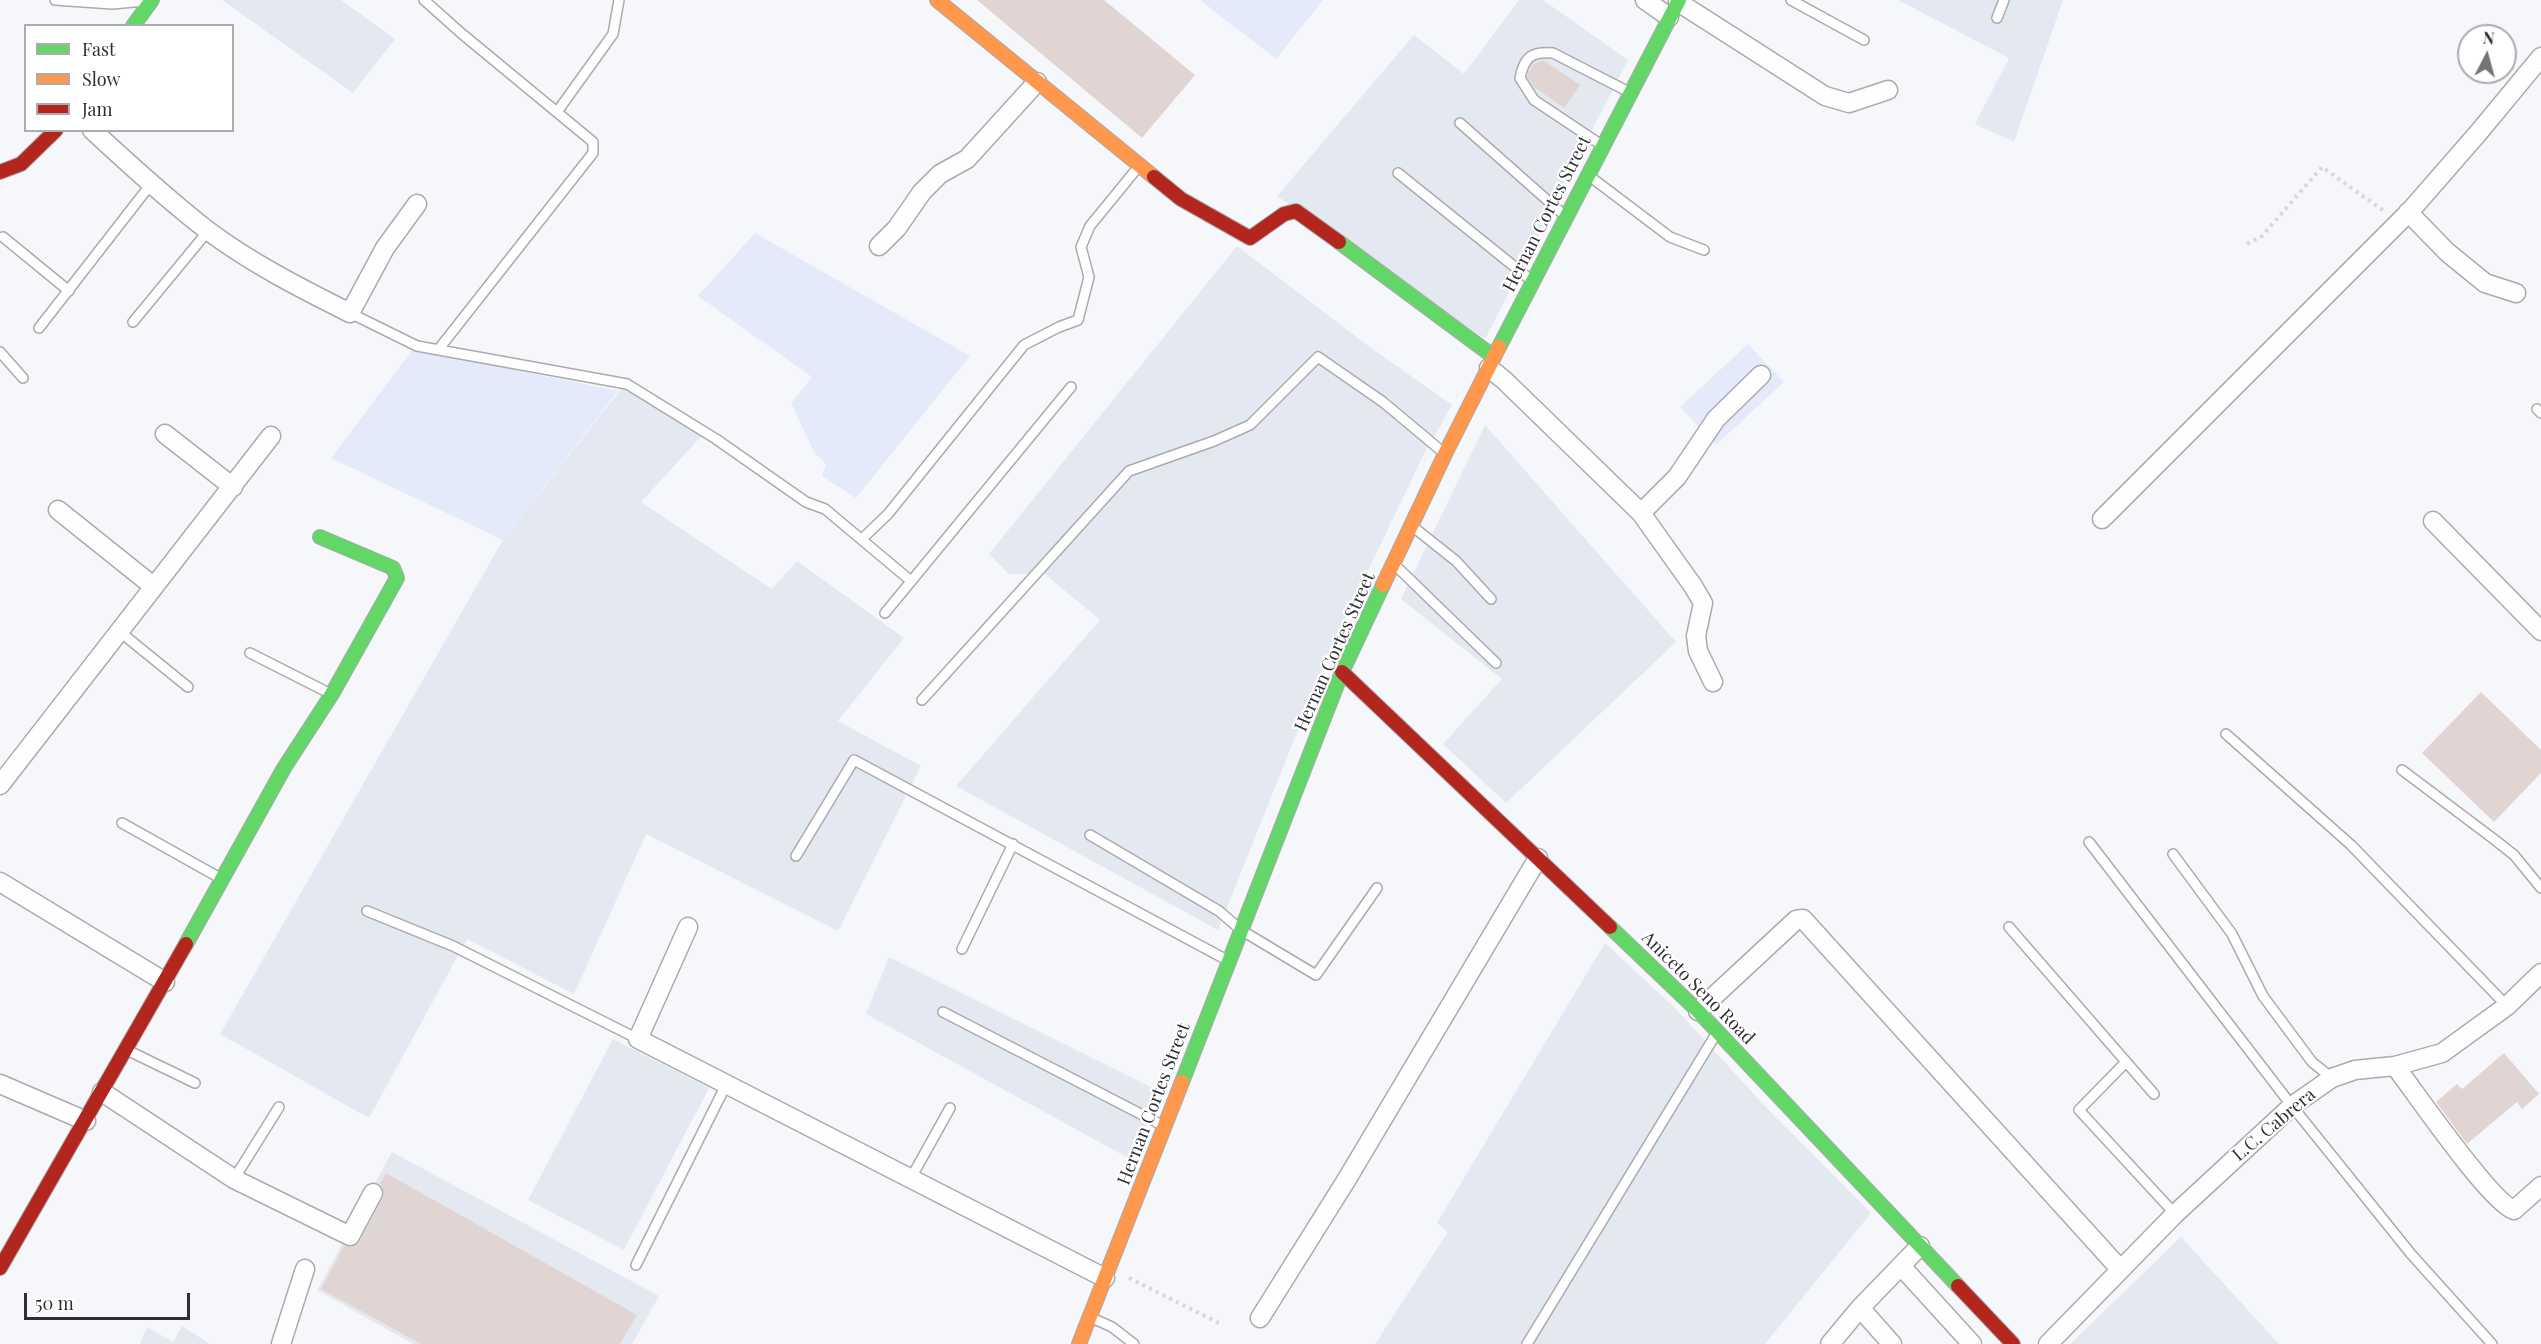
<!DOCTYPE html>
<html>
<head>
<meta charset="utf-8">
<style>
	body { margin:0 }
	#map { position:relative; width:2541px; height:1344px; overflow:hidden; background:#f6f7fb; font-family:"Playfair Display",serif }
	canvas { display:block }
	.legend { position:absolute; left:24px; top:24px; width:210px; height:108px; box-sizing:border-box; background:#fff; border:2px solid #abacad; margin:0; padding:8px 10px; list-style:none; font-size:18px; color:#2e2f32 }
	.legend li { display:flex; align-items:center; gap:12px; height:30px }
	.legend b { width:30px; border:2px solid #abacad }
	.north { position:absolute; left:2457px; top:24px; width:60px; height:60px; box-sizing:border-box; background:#fff; border:2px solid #abacad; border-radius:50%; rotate:6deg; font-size:16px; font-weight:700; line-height:24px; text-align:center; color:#2e2f32 }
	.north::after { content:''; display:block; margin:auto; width:21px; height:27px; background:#747578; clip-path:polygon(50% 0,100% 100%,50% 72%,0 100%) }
	.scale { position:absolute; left:24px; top:1293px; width:166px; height:27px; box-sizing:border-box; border:3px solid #2e2f32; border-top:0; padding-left:8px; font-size:18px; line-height:21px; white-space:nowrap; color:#2e2f32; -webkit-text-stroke:4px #fff; paint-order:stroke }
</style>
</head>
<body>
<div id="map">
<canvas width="2541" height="1344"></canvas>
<ul class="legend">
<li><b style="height:8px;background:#63d668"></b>Fast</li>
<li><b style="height:8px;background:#ff974d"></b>Slow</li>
<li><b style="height:8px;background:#b3261e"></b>Jam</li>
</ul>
<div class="north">N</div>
<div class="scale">50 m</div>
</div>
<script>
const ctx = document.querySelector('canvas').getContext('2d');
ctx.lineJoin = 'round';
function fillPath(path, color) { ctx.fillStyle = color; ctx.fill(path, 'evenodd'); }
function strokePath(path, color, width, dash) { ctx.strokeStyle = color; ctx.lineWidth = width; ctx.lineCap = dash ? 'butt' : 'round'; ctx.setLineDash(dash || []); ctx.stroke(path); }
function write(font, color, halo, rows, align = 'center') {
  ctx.font = font + ' "Playfair Display",serif'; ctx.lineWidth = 4.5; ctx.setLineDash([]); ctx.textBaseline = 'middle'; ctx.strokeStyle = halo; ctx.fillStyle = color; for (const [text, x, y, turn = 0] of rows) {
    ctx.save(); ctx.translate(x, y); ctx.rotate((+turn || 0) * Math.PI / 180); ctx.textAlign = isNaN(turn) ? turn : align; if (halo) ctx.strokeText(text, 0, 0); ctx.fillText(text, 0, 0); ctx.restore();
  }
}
fillPath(new Path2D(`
	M222 0H341L395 39 353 93Z
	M1519 0H1543L1628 60 1485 339 1277 196 1414 35 1464 74Z
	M1898 0H2063L2014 142 1975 124 2009 58Z
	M1237 246 1371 348 1452 405 1423 456 1330 650 1218 930 956 786 1100 620 1045 574H1009L989 554Z
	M628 380 708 429 641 502 772 589 797 561 904 638 838 721 921 766 838 931 646 834 574 994 467 939 369 1118 220 1034 503 540Z
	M1485 425 1676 642 1506 803 1443 744 1502 679 1401 599Z
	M1605 943 1675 1008 1763 1104 1871 1213 1765 1344H1375L1448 1232 1437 1223Z
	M889 957 1161 1092 1132 1160 866 1014Z
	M613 1039 709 1088 624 1250 528 1200Z
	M392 1152 659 1296 632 1344H413L317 1290Z
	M2181 1237 2279 1344H2070Z
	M182 1326 210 1344H140L147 1327 173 1342Z`), '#e4e8f1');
fillPath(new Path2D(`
	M1200 0H1323L1276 59Z
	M755 233 970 356 856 498 822 476 826 464 814 452 791 403 812 377 698 296Z
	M1748 344 1784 382 1716 445 1680 407Z
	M413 349 618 391 503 540 331 458Z`), '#e4eafa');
fillPath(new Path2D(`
	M977 0H1104L1195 75 1142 138Z
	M1543 60 1580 85 1564 108 1534 87 1527 77 1532 65Z
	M2481 692 2541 750V773L2494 822 2422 753Z
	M2504 1053 2539 1094 2522 1109 2517 1102 2467 1144 2436 1102 2457 1084 2462 1089Z
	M386 1173 637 1315 620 1344H421L321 1289 344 1246 351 1247 360 1241 383 1198 384 1192 380 1184Z`), '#e1d5d4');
const lane = new Path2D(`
	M55 0 112 4 145 1
	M424 0 461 33 593 142V153L438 350
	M1791 0 1864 40
	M1997 18 2004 0
	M557 112 613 34 619 0
	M1460 123 1564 215
	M1600 144 1534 100 1520 78C1524 57 1532 51 1553 53L1629 92
	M1398 173 1531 280
	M1588 175 1670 237 1704 250
	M3 237 69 291
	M350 313 417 346 627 384 716 439 806 502 825 509 911 581
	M133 322 208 231
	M39 328 151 184
	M0 352 23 378
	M2537 409 2541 413
	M1412 526 1456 561 1491 599
	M862 539 888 514 1024 345 1059 327 1078 320 1089 277 1081 247 1090 226 1139 166
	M1396 566 1496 663
	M885 613 1071 387
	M119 631 188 687
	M250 653 331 694
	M922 700 1129 471 1214 441 1250 425 1318 357 1383 402 1444 453
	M2226 734 2351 845 2507 1006
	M2402 770 2495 840 2514 855 2541 888
	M122 823 220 878
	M1090 835 1219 911 1241 930 1316 975 1377 888
	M2089 842 2292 1106 2411 1254 2492 1344
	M2173 854 2232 934 2263 996 2312 1062 2332 1078
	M796 856 854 760 1227 960
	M367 911 453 946 638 1039
	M2009 927 2154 1094
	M962 949 1013 844
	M943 1012 1162 1125
	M129 1051 195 1083
	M2126 1062 2079 1110 2175 1214
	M911 1178 950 1108
	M234 1179 279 1107
	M636 1265 727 1083
	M1092 1318 1112 1327 1134 1344
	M1527 1344 1716 1034`);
const street = new Path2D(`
	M1645 0 1669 17
	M1678 2 1825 96 1849 103 1888 90
	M92 130C130 165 167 199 207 230 251 263 300 288 350 313L385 248 417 204
	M2408 212 2447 252 2485 283 2516 293
	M879 246 897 228 922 192 940 174 967 159 1037 82
	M1489 368 1504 380 1641 513 1693 586 1703 603 1696 636 1698 651 1713 682
	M165 434 233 487
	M58 510 153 586
	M1641 513 1677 477 1716 419 1761 375
	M2102 519 2411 210 2479 132 2541 57
	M2433 521 2541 631
	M0 785 271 436
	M0 882 165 982
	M688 927 638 1039 1105 1278
	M1698 1011 1796 920 1803 919 2120 1269
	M2395 1066C2415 1092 2490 1202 2514 1210L2541 1186
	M0 1084 86 1121
	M102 1092 234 1179 350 1236 373 1193
	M1901 1266 1972 1344
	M1860 1308 1892 1344
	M1260 1318 1347 1179 1538 858
	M281 1344 305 1269
	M1830 1344 1860 1308 1920 1246
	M2048 1344 2175 1214 2292 1106 2332 1078 2355 1070 2395 1066 2442 1053 2507 1006 2541 973`);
const fast = new Path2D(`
	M133 26 152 0
	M1339 242 1494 357
	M1499 347 1679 0
	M1610 927 1698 1011 1958 1286
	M186 944 284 768 332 694 397 578 393 568 320 537
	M1182 1082 1342 672 1383 585`);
const slow = new Path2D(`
	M937 0 1154 177
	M1383 585 1445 454 1499 347
	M1079 1344 1182 1082`);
const jam = new Path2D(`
	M0 172 21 164 56 130
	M1154 177 1181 199 1250 238 1284 214 1296 211 1339 242
	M1342 672 1610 927
	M0 1268 186 944
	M1958 1286 2013 1344`);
strokePath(lane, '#ababae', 12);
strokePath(street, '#ababae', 21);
strokePath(fast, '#ababae', 16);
strokePath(slow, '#ababae', 16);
strokePath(jam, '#ababae', 16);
strokePath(new Path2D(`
	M2247 244 2262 236 2322 167 2384 211
	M1129 1278 1221 1324`), '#d6d7d8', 4, [3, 4.5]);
strokePath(lane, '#fefefe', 9);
strokePath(street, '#fefefe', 18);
strokePath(fast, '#63d668', 14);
strokePath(slow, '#ff974d', 14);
strokePath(jam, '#b3261e', 14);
write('18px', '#2e2f32', '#fff', [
	["Hernan Cortes Street",1547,214,-63],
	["Hernan Cortes Street",1335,652,-66],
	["Aniceto Seno Road",1698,988,45],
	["Hernan Cortes Street",1154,1104,-69],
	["L.C. Cabrera",2274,1125,-40]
]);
</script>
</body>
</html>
